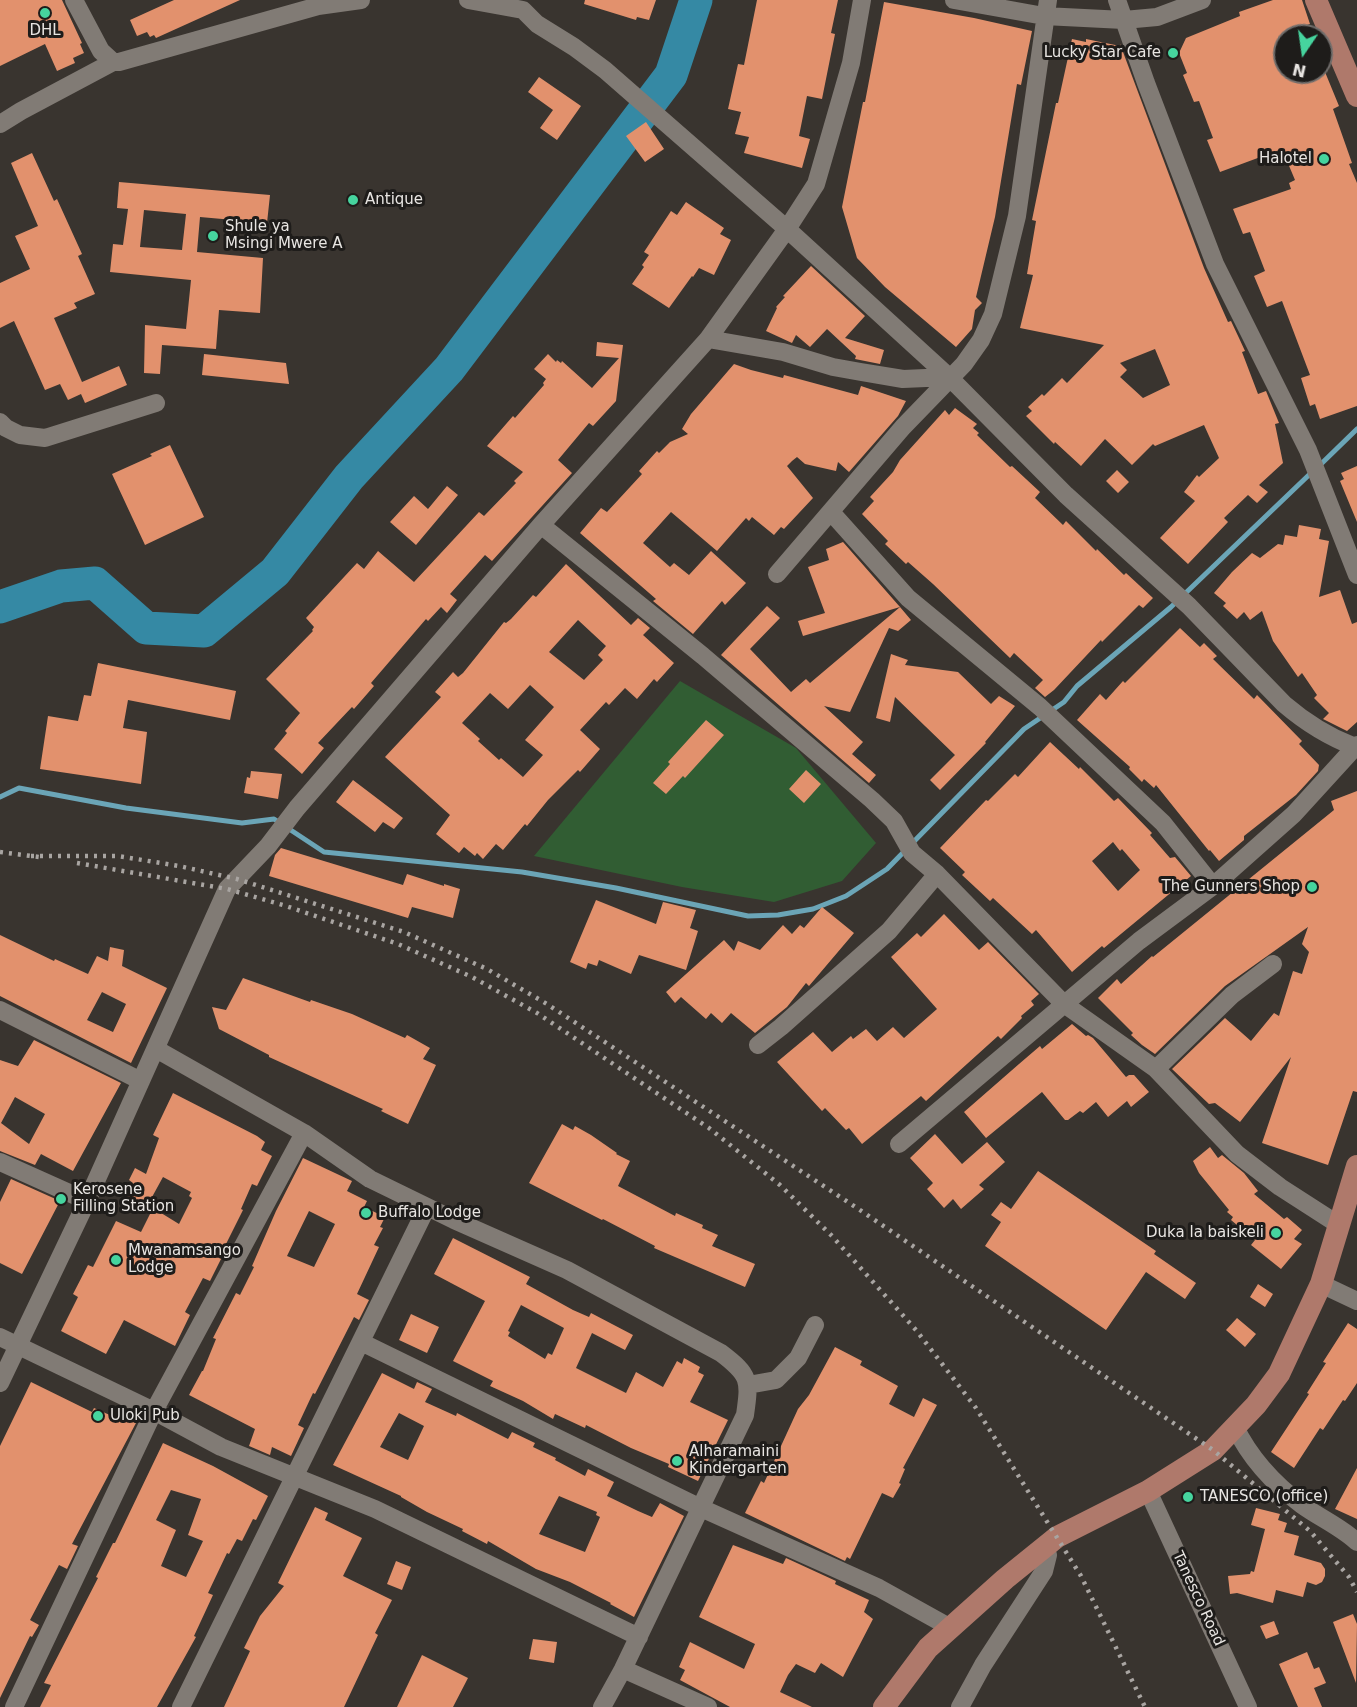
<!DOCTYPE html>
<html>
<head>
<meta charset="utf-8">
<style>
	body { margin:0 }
	#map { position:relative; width:1357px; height:1707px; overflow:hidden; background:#39342f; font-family:"DejaVu Sans",sans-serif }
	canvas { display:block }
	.north { position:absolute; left:1273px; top:24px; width:60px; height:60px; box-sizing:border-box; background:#1e1c1a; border:2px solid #6f6c6a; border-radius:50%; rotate:193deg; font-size:16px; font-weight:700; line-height:24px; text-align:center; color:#e8e5e2 }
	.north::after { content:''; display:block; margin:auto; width:21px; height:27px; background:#46d49e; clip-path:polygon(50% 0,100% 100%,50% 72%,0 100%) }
</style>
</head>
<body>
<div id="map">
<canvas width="1357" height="1707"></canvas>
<div class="north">N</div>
</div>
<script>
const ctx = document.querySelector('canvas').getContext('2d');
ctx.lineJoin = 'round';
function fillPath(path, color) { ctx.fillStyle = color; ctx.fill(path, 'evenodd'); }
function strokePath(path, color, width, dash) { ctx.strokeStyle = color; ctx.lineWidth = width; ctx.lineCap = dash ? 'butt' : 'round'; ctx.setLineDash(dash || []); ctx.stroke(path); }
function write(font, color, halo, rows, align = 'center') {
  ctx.font = font + ' "DejaVu Sans",sans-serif'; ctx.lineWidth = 6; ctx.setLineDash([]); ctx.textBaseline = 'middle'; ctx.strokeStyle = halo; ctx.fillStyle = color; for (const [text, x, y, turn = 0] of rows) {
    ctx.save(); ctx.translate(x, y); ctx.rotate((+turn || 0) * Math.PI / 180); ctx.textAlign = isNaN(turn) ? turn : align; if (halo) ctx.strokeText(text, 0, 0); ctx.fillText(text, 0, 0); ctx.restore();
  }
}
fillPath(new Path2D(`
	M680 681 796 748 876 843 842 881 774 902 682 887 534 856Z`), '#315d33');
strokePath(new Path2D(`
	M1319 466 1357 429
	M0 797 19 788 126 808 242 823 274 819 324 852 522 872 616 888 748 916 778 915 813 909 846 896 887 869 1024 729 1064 702 1077 686 1171 607 1312 472`), '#6ba5b7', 5);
strokePath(new Path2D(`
	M0 607 61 586 95 583 146 628 204 631 275 572 349 477 449 369 671 75 696 0`), '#3589a4', 33);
fillPath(new Path2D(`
	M0 0H62L82 43 80 44 84 53 73 58 75 63 57 71 45 44 0 66Z
	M174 0H240L156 38 154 35 150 37 147 32 137 36 130 20Z
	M585 0H656L649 20 637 17 636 20 584 4Z
	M757 0H838L831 33 835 34 822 99 807 96 799 136 810 139 802 168 744 153 749 137 735 134 741 112 728 109 738 64 744 65Z
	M1273 0H1302L1310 24 1307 25 1312 36H1285V72H1325L1339 106 1333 109 1352 163 1349 164 1357 183V406L1320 419 1315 404 1310 406 1301 378 1310 375 1282 301 1267 307 1254 276 1265 271 1250 232 1243 234 1233 209 1291 189 1289 183 1295 180 1282 149 1220 172 1207 140 1213 138 1199 101 1194 102 1183 75 1187 73 1179 53 1186 38 1240 16 1239 12Z
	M884 2 974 18 1032 31 1021 85 1017 84 995 217 976 297 982 303 975 310 972 329 956 347 885 287 857 258 842 207 863 102H865Z
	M1072 39 1086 42V39L1120 46V44L1204 268 1228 322 1231 321 1239 338 1245 351 1242 352 1258 394 1266 391 1279 423 1275 424 1283 463 1259 485 1268 492 1257 503 1248 495 1224 518 1228 522 1188 564 1160 538 1195 501 1184 492 1197 475 1199 477 1219 458 1204 425 1155 446 1153 444 1132 465 1105 439 1081 466 1055 442 1054 444 1026 416 1032 411 1028 407 1042 394 1044 396 1062 378 1067 383 1104 345 1020 328 1033 275 1027 274 1036 221 1032 220 1056 103H1058ZM1155 349 1170 385 1143 398 1120 377 1127 370 1120 363Z
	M539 77 581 106 557 140 540 128 553 110 528 92Z
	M646 122 664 149 645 162 626 136Z
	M32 153 54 201 57 199 82 254 78 256 95 294 74 303 77 308 54 318 82 382 119 366 127 385 85 403 81 394 68 400 60 384 45 390 14 321 0 328V283L30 269 15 236 38 226 11 163Z
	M119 182 270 195 267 223 200 217 197 252 263 258 260 313 219 310 216 349 162 345 160 374 144 373 145 325 186 329 191 280 110 272 113 244 123 245 128 209 117 208ZM144 210 186 214 182 250 140 247Z
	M686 202 724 228 720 234 731 240 714 275 699 268 693 277 692 276 669 308 632 284 644 267 642 265 649 255 644 252 671 211 677 215Z
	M811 266 865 316 845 338 884 350 880 364 855 359 856 356 827 329 810 347 796 335 792 343 766 331 777 308 776 307 785 297 783 296Z
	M597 342 623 345 616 401 593 426 589 423 558 460 572 473 492 561 485 555 450 594 457 600 447 613 441 607 428 621 426 619 371 683 374 686 354 709 352 707 318 743 324 748 302 774 274 749 287 733 285 731 300 713 266 679 313 631 312 630 314 627 306 618 357 563 364 569 378 551 414 582 479 512 484 516 516 483 514 481 523 472 487 446 513 416 515 418 544 385 543 383 546 379 534 369 548 354 556 362 557 360 561 363 562 361 592 388 619 358 596 356Z
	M204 354 286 363 289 384 202 375Z
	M734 364 751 370 783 378 784 375 858 395 861 386 906 401 898 416 849 472 838 462 836 471 805 464 797 457 792 461 787 466 813 498 784 529 781 527 774 535 752 517 749 521 746 518 717 551 671 512 643 543 670 567 674 563 689 575 711 551 746 583 725 605 722 601 693 634 653 601 656 599 580 533 601 508 607 512 642 474 639 471 657 451 659 453 670 442 688 434 682 429 691 414Z
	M955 408 977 424 973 428 979 433 977 435 1010 467 1012 466 1040 492 1035 498 1063 525 1066 521 1096 551 1097 549 1124 575 1126 573 1153 598 1143 608 1139 605 1102 642 1101 640 1054 690 1045 697 1035 688 1043 680 1014 653 1010 658 933 584 908 562 906 564 885 544 888 541 862 514 874 501 870 497 893 472 900 460 945 410 949 415Z
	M170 445 204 517 145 545 112 474 152 456 150 454Z
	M1357 466V522L1340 481 1344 479 1341 473Z
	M1117 470 1129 482 1118 493 1106 481Z
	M447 486 458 495 416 545 390 522 414 496 428 509Z
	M1299 525 1321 529 1319 539 1329 541 1319 597 1340 590 1352 624 1357 622V722L1347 731 1323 719 1329 713 1314 698 1317 695 1302 673 1298 677 1273 641 1262 611 1250 620 1244 612 1237 619 1223 606 1226 603 1214 593 1232 572 1252 553 1260 558 1278 544 1283 545 1285 535 1297 537Z
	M843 542 900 607 803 636 798 621 825 613 808 567 829 560 826 549Z
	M566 564 631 625 638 618 650 628 643 635 674 663 657 682 654 679 637 699 625 688 609 705 606 702 580 730 600 749 580 772 578 770 548 800 527 826 525 824 503 850 496 844 483 859 477 853 475 856 464 847 459 853 436 834 450 815 385 757 441 697 435 692 453 672 458 677 463 673 504 622 506 623 511 619 533 595 536 597ZM578 620 606 646 598 655 603 660 584 680 549 652ZM530 685 554 707 525 740 543 755 523 777 501 758 499 760 478 741 480 739 462 723 490 693 508 709Z
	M767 606 780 618 750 649 791 692 806 679 810 683 900 607 911 620 898 631 889 628 850 712 824 706 863 742 852 754 876 775 869 783 721 655Z
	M1180 628 1200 647 1204 643 1217 656 1213 659 1254 699 1257 695 1302 741 1299 744 1319 765 1318 771 1296 795 1244 836V840L1219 861 1210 850 1209 851 1156 785 1154 788 1144 779 1142 782 1129 769 1130 767 1077 720 1100 694 1106 700 1123 681 1125 683Z
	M891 654 908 660 905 665 958 672 991 704 999 696 1015 706 985 742 986 743 940 790 930 780 955 755 895 697 890 722 876 718Z
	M98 663 236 691 230 720 128 700 123 728 147 732 141 784 40 769 48 716 78 721 84 695 91 696Z
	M706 720 724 735 685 778 683 776 666 794 653 783 670 764 668 762Z
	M1050 742 1079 769 1080 767 1114 801 1118 798 1152 833 1150 835 1170 858 1175 857 1191 876 1104 948 1102 946 1072 972 1036 930 1032 934 993 898 990 901 962 875 965 872 940 848 986 800 988 801 1015 774 1018 777ZM1113 842 1120 851 1122 849 1140 870 1118 891 1092 861Z
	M806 770 821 784 804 803 789 789Z
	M251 771 282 774 278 799 244 793 247 777 250 778Z
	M353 780 403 818 394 829 383 822 375 832 336 802Z
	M1357 791V1092L1353 1091 1328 1165 1262 1143 1291 1057 1240 1122 1215 1103 1209 1104 1172 1069 1225 1018 1251 1041 1274 1013 1279 1016 1293 971 1302 974 1309 952 1302 944 1308 927 1225 986 1155 1054 1142 1045 1131 1035 1133 1033 1098 998 1117 979 1121 984 1152 956 1153 957 1334 810 1331 801Z
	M281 848 403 885 407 874 444 886V884L460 889 453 918 412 907 408 918 269 876 275 855Z
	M596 900 656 924 663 902 696 910 690 928 698 931 686 970 639 955 631 974 599 960 597 966 588 963 586 969 570 962Z
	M822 907 854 933 809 986 806 983 787 1007 755 1033 731 1013 722 1023 711 1013 706 1019 681 997 675 1003 666 992 724 940 734 951 738 941 760 950 783 925 792 934 800 925 804 928Z
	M944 914 979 950 988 942 1039 994 1031 1001 1034 1005 1021 1016 1022 1018 1001 1039 998 1036 926 1101 921 1096 862 1144 849 1128 846 1130 825 1108 822 1111 777 1062 813 1032 832 1052 851 1036 853 1039 866 1029 877 1041 893 1027 904 1038 937 1009 891 957 917 933 921 937Z
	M0 935 54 961 55 959 88 974 97 956 108 961 110 947 124 950 122 966 167 988 131 1063 0 996ZM102 992 126 1004 113 1032 87 1020Z
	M243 978 310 1002 311 1000 352 1014 405 1038 407 1035 430 1048 423 1059 436 1065 408 1124 381 1111 383 1109 269 1057V1055L219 1029 212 1007 226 1010Z
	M1072 1024 1086 1036 1088 1035 1093 1038 1126 1077 1129 1075H1134L1149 1092 1131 1107 1127 1101 1108 1117 1096 1102 1083 1113 1080 1111 1068 1120H1065L1042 1092 986 1138 964 1112 1019 1064 1040 1046 1042 1049Z
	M34 1040 121 1083 73 1171 41 1154 35 1165 0 1151V1060L18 1066ZM15 1097 45 1114 29 1144 1 1123Z
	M173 1093 257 1136 265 1142 261 1150 272 1156 257 1186 252 1184 241 1209 243 1210 219 1258 221 1259 210 1281 203 1278 185 1312 190 1315 175 1346 124 1320 106 1354 61 1331 78 1297 73 1294 88 1265 93 1267 116 1221 141 1232 153 1208 179 1224 192 1198 189 1196 191 1192 163 1177 146 1208 126 1198 133 1183 129 1180 135 1168 146 1174 159 1138 153 1135Z
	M562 1124 573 1130 575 1126 591 1135 617 1153 616 1154 630 1161 618 1186 675 1216 676 1213 703 1225 702 1228 718 1235 712 1246 755 1264 745 1287 654 1248 655 1246 603 1219 602 1220 529 1183Z
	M935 1134 962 1164 987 1142 1005 1162 979 1185 984 1189 961 1209 953 1199 944 1208 927 1189 933 1183 910 1158Z
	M1210 1147 1218 1158 1222 1155 1244 1173 1258 1191 1254 1194 1284 1219 1287 1217 1302 1230 1294 1239 1302 1244 1281 1269 1251 1245 1255 1240 1231 1220 1233 1217 1227 1212 1229 1210 1199 1173 1193 1161Z
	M303 1158 352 1181 347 1191 367 1201 364 1207 385 1217 380 1227 383 1228 374 1245 379 1247 357 1294 369 1300 359 1320 354 1317 315 1394 313 1393 298 1425 304 1428 291 1456 272 1447 270 1455 249 1446 255 1429 189 1395 202 1371H203L216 1339 213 1338 236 1293 240 1295 254 1267 252 1266 276 1211ZM309 1211 335 1224 314 1267 287 1256Z
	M1038 1171 1156 1251 1154 1254 1196 1283 1185 1299 1146 1272 1106 1330 985 1246 1001 1222 991 1215 1001 1202 1011 1209Z
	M11 1179 60 1201 22 1274 0 1263V1202Z
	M453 1238 530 1277 526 1284 573 1310 589 1317 591 1313 633 1335 625 1350 592 1333 576 1368 626 1393 636 1372 663 1387 677 1361 682 1364 684 1358 700 1367 698 1372 704 1375 690 1402 728 1420 698 1481 668 1467 669 1464 631 1448 586 1425 585 1428 555 1414 553 1419 523 1401 490 1386 493 1381 453 1361 485 1301 434 1274ZM521 1305 564 1328 552 1355 548 1353 545 1359 508 1336 510 1332 508 1331Z
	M1258 1284 1273 1294 1265 1307 1250 1297Z
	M411 1314 439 1327 427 1353 399 1340Z
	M1237 1318 1256 1334 1245 1347 1226 1330Z
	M1348 1323 1357 1329V1383L1345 1401 1343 1400 1323 1430 1320 1428 1294 1468 1271 1452 1309 1394 1307 1393 1326 1363 1323 1362Z
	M835 1347 862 1361 860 1365 898 1386 889 1404 914 1417 923 1398 937 1405 903 1468 905 1469 899 1483 901 1484 893 1498 882 1493 850 1559 847 1557 845 1561 745 1513 761 1481 764 1483 798 1409 809 1395Z
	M382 1373 414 1389 417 1382 432 1389 425 1402 456 1416 457 1413 508 1439 512 1432 535 1443 533 1447 556 1458 555 1460 585 1476 588 1469 614 1482 607 1496 638 1511 652 1517 660 1503 684 1516 634 1617 610 1604 611 1603 570 1582 536 1569 488 1541 487 1544 462 1531 463 1529 427 1512 401 1497V1496L333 1465ZM399 1413 424 1426 408 1460 380 1447ZM559 1496 597 1512 596 1515 600 1517 585 1552 539 1534Z
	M31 1382 92 1412 94 1408 121 1420 123 1417 136 1423 72 1544 78 1546 67 1569 59 1565 30 1620 39 1625 32 1637 30 1636 0 1698V1446Z
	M163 1443 213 1466 268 1496 256 1520 253 1519 242 1541 237 1539 229 1554 227 1553 208 1593 213 1595 194 1636 196 1637 157 1707H40L51 1685 44 1683 98 1578 96 1577 113 1543H115ZM171 1490 201 1499 188 1535 203 1541 186 1577 161 1566 176 1530 156 1520Z
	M1357 1468V1519L1335 1509Z
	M315 1507 328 1513 325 1520 362 1538 343 1576 392 1600 375 1633 378 1635 344 1707H224L250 1651 244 1648 260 1616 284 1586 278 1583Z
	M1256 1508 1280 1514 1278 1520 1287 1523 1284 1532 1299 1536 1294 1555 1321 1563 1325 1569V1576L1322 1582 1316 1585 1307 1582 1303 1597 1276 1590 1273 1603 1237 1593 1230 1594 1228 1576 1250 1574 1251 1571 1254 1572 1265 1529 1251 1525Z
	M733 1545 783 1564 786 1558 836 1581 835 1584 869 1600 864 1612 873 1619 843 1677 821 1663 815 1673 796 1664 788 1675 780 1692 812 1707H730L680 1680 685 1670 679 1667 690 1642 744 1669 755 1644 699 1617Z
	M396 1561 411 1567 402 1590 387 1584Z
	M1353 1614 1357 1624 1356 1683 1333 1622Z
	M1274 1621 1279 1634 1266 1639 1260 1626Z
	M533 1639 557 1642 554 1663 529 1659Z
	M1307 1652 1314 1669 1319 1667 1326 1683 1314 1688 1322 1707H1298L1279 1664Z
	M422 1655 468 1678 453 1707H397Z`), '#e2916d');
strokePath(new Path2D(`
	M74 0 101 51 113 62H119L318 6 361 0
	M468 0 523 10 537 24 574 47 605 70 787 229 949 377 1066 495 1189 606 1284 704C1305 722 1329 737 1355 747L1357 745
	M954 0 1044 16 1124 20 1157 17 1202 0
	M1117 0 1146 83 1215 264 1308 450 1357 575
	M0 124 21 111 113 62
	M708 339 783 352 833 367 861 372 903 379 949 377
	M0 422 6 428 20 435 45 438 156 403
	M831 512 908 598 1040 707 1163 823 1213 886
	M541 525 703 656 872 800 894 821 912 853 937 874 1064 1004 1156 1069 1237 1154 1280 1187 1339 1225
	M777 574 903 427 964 364 981 340 993 314 1017 216 1048 0
	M0 1010 141 1081
	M758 1045 781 1027 889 931 937 874
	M156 1049 304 1133 370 1179 454 1220 567 1270 721 1353C750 1375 750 1380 745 1415L623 1669 602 1707
	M1156 1069 1232 995 1273 964
	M899 1144 1139 941 1213 886 1294 814 1355 747
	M0 1162 87 1201
	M1321 1284 1357 1301
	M0 1337 154 1411 221 1447 375 1509 639 1637
	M361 1342 701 1508 879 1588 951 1628
	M0 1383 87 1201 227 889 268 846 297 808 541 525 708 339 787 229 816 184 851 63 862 0
	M748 1385 776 1380 798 1358 815 1325
	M1235 1427C1250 1458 1274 1484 1302 1505 1320 1518 1341 1527 1357 1542
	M1148 1491 1248 1707
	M623 1669 708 1707
	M14 1707 154 1411 304 1133
	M181 1707 427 1207
	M960 1707 983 1665 1044 1571 1048 1555 1045 1548`), '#817b75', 18);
strokePath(new Path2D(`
	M1316 0 1357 96
	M884 1707 928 1648 1005 1579 1057 1537 1148 1491 1213 1450 1256 1405 1279 1374 1321 1284 1357 1166`), '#af796b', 22);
strokePath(new Path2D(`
	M0 852 39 857
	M31 856H118L179 866 237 879 404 932 487 969 547 1004 857 1208 1213 1450 1310 1531 1349 1577 1357 1592
	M77 863 227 889 283 905 398 944 472 977 537 1013 709 1128 780 1185 832 1236 916 1330 976 1408 1081 1576 1145 1707`), '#a9a5a2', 4.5, [3, 6]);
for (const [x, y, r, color] of [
	[45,13,6,"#46d49e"],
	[1173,53,6,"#46d49e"],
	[1324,159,6,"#46d49e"],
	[353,200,6,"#46d49e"],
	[213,236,6,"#46d49e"],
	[1312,887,6,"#46d49e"],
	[61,1199,6,"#46d49e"],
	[366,1213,6,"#46d49e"],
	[1276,1233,6,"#46d49e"],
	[116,1260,6,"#46d49e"],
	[98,1416,6,"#46d49e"],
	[677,1461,6,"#46d49e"],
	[1188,1497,6,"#46d49e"]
]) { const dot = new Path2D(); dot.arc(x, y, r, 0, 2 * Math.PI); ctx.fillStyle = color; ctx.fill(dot); strokePath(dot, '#1e1c1a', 2); }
write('15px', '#e8e5e2', '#1e1c1a', [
	["DHL",45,31,"center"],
	["Lucky Star Cafe",1161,53,"right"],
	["Halotel",1312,159,"right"],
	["Antique",365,200],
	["Shule ya",225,227],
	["Msingi Mwere A",225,244],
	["The Gunners Shop",1300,887,"right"],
	["Kerosene",73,1190],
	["Filling Station",73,1207],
	["Buffalo Lodge",378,1213],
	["Duka la baiskeli",1264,1233,"right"],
	["Mwanamsango",128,1251],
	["Lodge",128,1268],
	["Uloki Pub",110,1416],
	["Alharamaini",689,1452],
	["Kindergarten",689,1469],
	["TANESCO (office)",1200,1497]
], 'left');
write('15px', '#e8e5e2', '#1e1c1a', [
	["Tanesco Road",1198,1599,65]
]);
</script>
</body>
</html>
